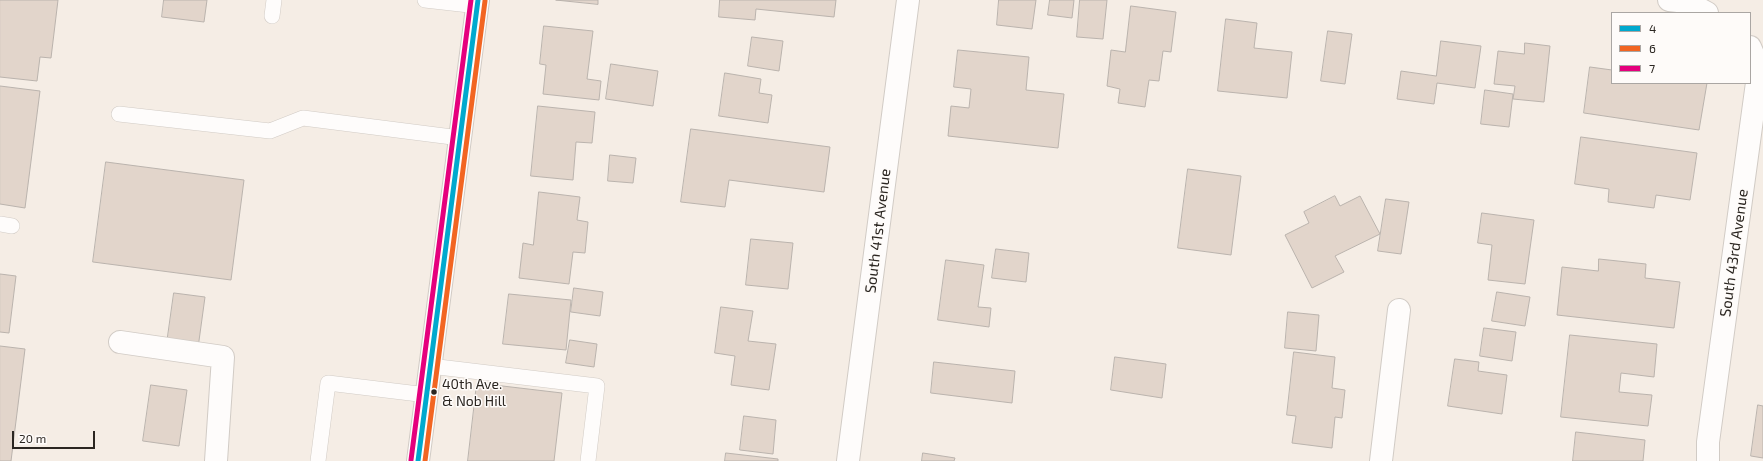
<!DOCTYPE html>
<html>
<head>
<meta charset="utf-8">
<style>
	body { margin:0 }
	#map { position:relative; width:1763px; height:461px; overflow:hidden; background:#f5ede5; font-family:"Exo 2",sans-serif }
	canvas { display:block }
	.legend { position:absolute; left:1611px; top:12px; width:140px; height:72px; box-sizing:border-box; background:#fefbf9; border:1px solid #aaa6a3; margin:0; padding:5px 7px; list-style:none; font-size:12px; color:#2b2621 }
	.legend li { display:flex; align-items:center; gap:8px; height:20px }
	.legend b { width:20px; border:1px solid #aaa6a3 }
	.scale { position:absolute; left:12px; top:431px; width:83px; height:18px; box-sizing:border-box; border:2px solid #2b2621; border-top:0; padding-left:5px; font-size:12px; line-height:14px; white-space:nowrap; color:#2b2621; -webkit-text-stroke:3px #fefbf9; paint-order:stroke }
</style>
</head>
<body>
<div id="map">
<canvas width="1763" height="461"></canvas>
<ul class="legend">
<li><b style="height:5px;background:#00a9ce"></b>4</li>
<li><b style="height:5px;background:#f26522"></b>6</li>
<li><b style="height:5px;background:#e5007d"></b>7</li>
</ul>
<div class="scale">20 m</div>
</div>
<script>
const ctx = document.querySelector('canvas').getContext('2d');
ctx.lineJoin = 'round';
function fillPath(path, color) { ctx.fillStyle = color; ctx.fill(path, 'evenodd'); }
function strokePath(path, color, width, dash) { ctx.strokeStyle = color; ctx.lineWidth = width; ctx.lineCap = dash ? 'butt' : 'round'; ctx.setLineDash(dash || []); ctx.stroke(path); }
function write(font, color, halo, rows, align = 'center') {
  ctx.font = font + ' "Exo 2",sans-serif'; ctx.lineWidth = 3; ctx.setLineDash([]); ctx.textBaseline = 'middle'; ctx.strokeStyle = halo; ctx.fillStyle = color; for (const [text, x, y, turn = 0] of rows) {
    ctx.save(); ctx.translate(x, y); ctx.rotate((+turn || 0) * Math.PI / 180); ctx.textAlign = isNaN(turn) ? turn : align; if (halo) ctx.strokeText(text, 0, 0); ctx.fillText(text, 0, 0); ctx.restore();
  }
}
const building = new Path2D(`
	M0 0H58L51 58 40 57 37 81 0 77Z
	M164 0H207L204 22 162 17Z
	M556 0H598V4Z
	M720 0H836L834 17 756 9 755 20 719 17Z
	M999 0H1036L1032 29 997 25Z
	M1050 0H1074L1072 18 1048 15Z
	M1080 0H1107L1103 39 1077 37Z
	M1131 6 1176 12 1171 52 1163 51 1159 81 1149 80 1145 107 1118 103 1120 89 1107 86 1111 50 1125 52Z
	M1226 19 1257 23 1254 48 1292 52 1287 98 1218 91Z
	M544 26 593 31 587 79 601 81 599 100 543 94 546 65 540 64Z
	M1328 31 1352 34 1345 84 1321 81Z
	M752 37 783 41 779 71 748 66Z
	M1441 41 1481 46 1475 88 1437 83 1434 104 1397 99 1401 71 1436 76Z
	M1525 43 1550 46 1544 102 1513 99 1515 86 1494 84 1498 51 1524 54Z
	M958 50 1029 57 1026 90 1064 94 1058 148 948 136 951 106 969 108 971 89 954 87Z
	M611 64 658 71 653 106 606 99Z
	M1590 67 1612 70V83H1707L1699 130 1584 113Z
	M725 73 761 79 759 93 772 95 768 123 719 116Z
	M0 86 40 91 25 208 0 204Z
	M1485 90 1513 94 1509 127 1481 124Z
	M538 106 595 112 592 143 576 142 573 180 531 176Z
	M691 129 830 147 824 192 729 180 725 207 681 202Z
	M1581 137 1697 153 1690 200 1656 195 1654 208 1608 202 1609 189 1575 184Z
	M610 155 636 158 633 183 608 181Z
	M106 162 244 180 231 280 93 262Z
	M1188 169 1241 176 1231 255 1178 248Z
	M539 192 580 197 577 220 588 222 585 253 573 252 569 284 519 278 523 243 533 245Z
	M1335 196 1340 206 1360 196 1380 234 1335 256 1344 272 1312 288 1285 235 1309 223 1304 212Z
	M1386 199 1409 202 1401 254 1378 251Z
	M1482 213 1534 220 1525 284 1488 280 1492 245 1478 243Z
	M751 239 793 243 788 289 746 285Z
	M996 249 1029 253 1026 282 992 278Z
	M1599 259 1646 264 1645 278 1680 282 1674 328 1557 315 1562 267 1598 271Z
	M946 260 984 265 978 307 991 308 989 327 938 320Z
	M0 274 16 276 9 333 0 332Z
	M574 288 603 292 600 316 571 312Z
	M1497 292 1530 297 1525 326 1492 321Z
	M174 293 205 297 198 348 167 343Z
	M509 294 571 300 566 350 503 344Z
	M721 307 753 311 748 341 776 344 769 390 731 385 735 356 715 353Z
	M1288 312 1319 315 1316 351 1285 348Z
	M1484 328 1516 332 1512 361 1480 356Z
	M1570 335 1657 344 1654 377 1621 373 1619 392 1652 395 1648 426 1561 417Z
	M570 340 597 344 594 367 566 363Z
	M0 346 25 349 11 461H0Z
	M1294 352 1335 357 1332 388 1345 390 1342 418 1335 417 1332 448 1292 443 1296 416 1287 415Z
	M1115 357 1166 364 1162 398 1111 390Z
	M1455 359 1479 362 1478 371 1507 375 1502 414 1448 406Z
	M934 362 1015 371 1012 403 931 393Z
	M477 383 562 393 554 461H468Z
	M151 385 187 390 179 446 143 441Z
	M1758 405 1763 406V458L1751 456Z
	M744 416 776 420 773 454 740 450Z
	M1576 432 1645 440 1643 461H1573Z
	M726 453 778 459V461H725Z
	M923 453 955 458 954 461H922Z`);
fillPath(building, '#e2d5cb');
strokePath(building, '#bab3ad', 1);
const service = new Path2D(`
	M425 0 478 6
	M272 16 274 0
	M119 114 270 131 303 118 460 138
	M0 224 12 226
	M430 366 597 386 588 461
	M318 461 328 383 427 395`);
const minor = new Path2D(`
	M1669 0 1687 2 1707 13
	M120 342 223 357 216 461
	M848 461 908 0
	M1381 461 1399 310
	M1708 461V442L1759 68 1750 47`);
const primary = new Path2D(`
	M418 461 478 0`);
strokePath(service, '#d1cbc5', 16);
strokePath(minor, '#d1cbc5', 24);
strokePath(primary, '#d1cbc5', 24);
strokePath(service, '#fefcfb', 15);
strokePath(minor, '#fefcfb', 22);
strokePath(primary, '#fefcfb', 22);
strokePath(new Path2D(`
	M418 461 478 0`), '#00a9ce', 5);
strokePath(new Path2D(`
	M425 461 485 1`), '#f26522', 5);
strokePath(new Path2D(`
	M411 460 471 0`), '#e5007d', 5);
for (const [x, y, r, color] of [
	[434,392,3.5,"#2b2621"]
]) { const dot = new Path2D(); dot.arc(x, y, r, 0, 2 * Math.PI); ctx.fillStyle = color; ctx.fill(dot); strokePath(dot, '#fefbf9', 1.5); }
write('14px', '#2b2621', '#fefbf9', [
	["40th Ave.",442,384],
	["& Nob Hill",442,401]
], 'left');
write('15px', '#2b2621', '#fefbf9', [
	["South 41st Avenue",878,231,-83],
	["South 43rd Avenue",1734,253,-82]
]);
</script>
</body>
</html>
